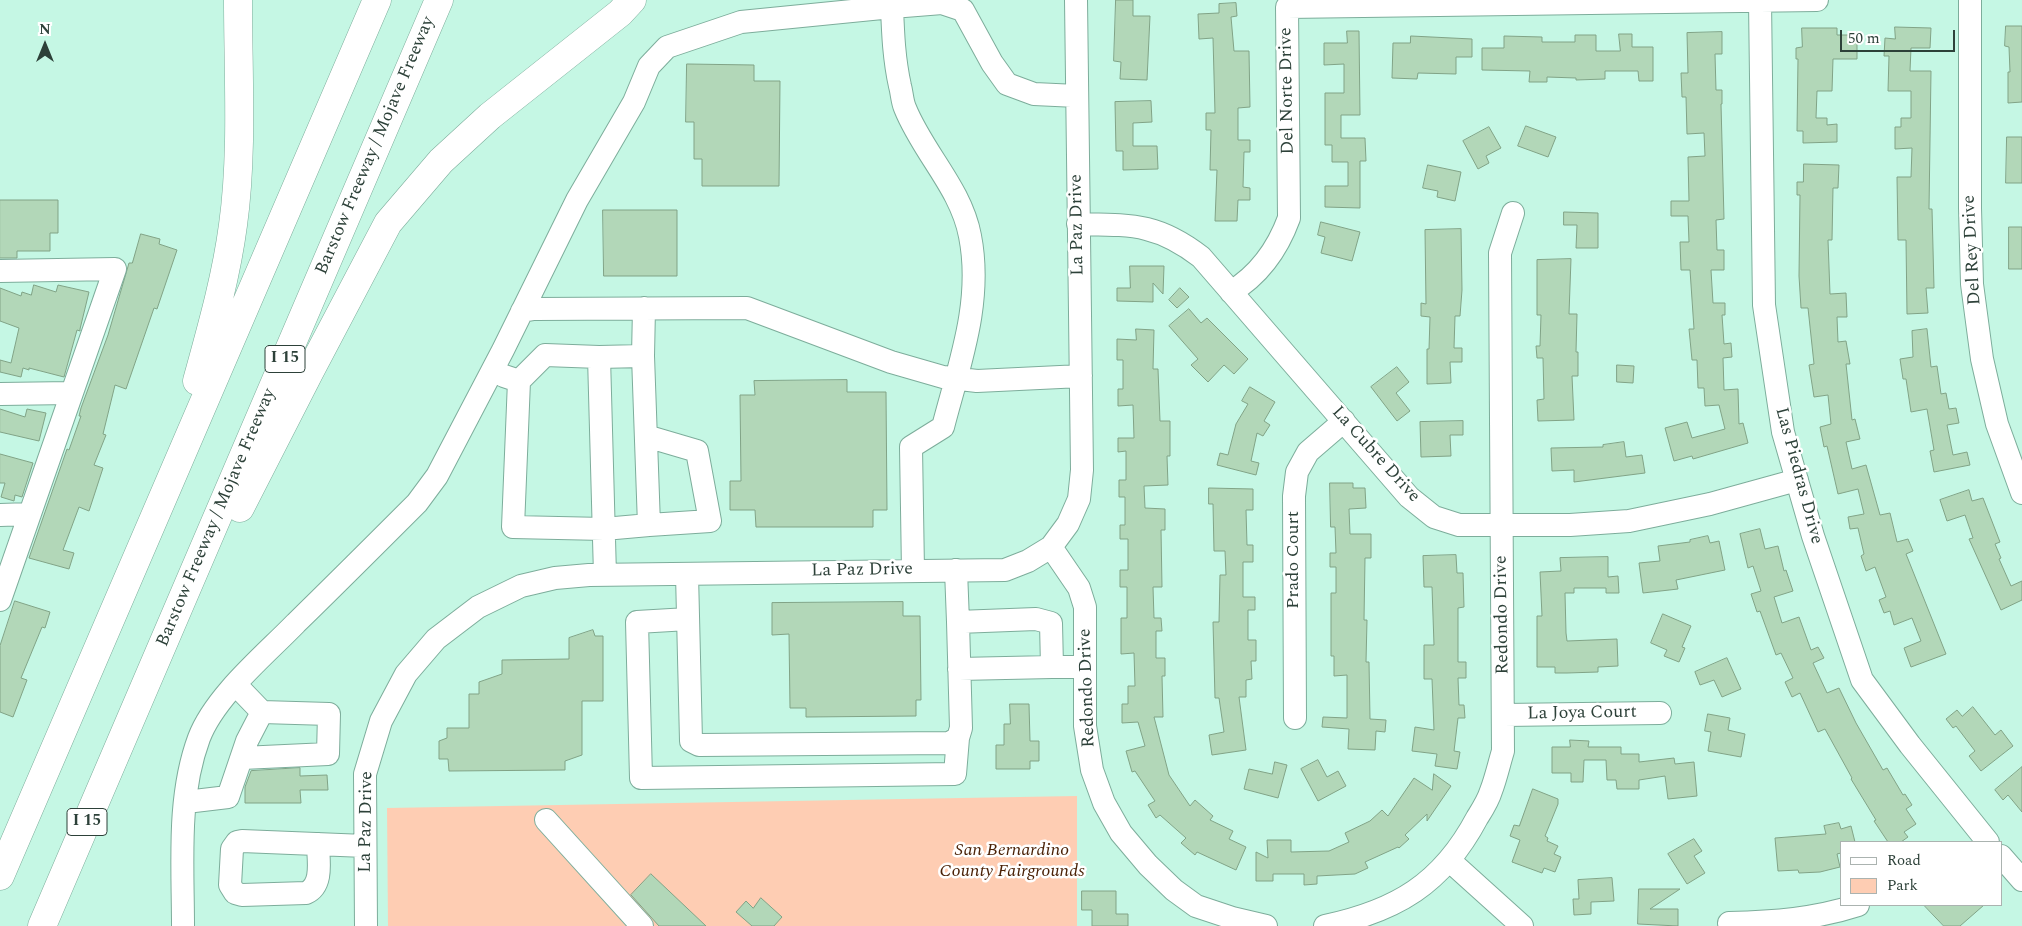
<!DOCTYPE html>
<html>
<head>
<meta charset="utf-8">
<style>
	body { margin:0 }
	#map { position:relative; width:2022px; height:926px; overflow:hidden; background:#c5f7e4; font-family:Spectral,serif }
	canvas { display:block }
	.legend { position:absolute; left:1840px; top:841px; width:162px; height:65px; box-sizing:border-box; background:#fff; border:1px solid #abb3b0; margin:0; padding:6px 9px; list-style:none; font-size:15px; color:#2d4139 }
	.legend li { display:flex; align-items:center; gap:10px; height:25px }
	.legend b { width:25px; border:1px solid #abb3b0 }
	.north { position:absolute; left:20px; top:20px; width:50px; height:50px; -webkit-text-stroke:4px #fff; paint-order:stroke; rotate:0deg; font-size:14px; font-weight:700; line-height:20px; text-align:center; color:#2d4139 }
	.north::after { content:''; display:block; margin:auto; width:18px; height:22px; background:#2d4139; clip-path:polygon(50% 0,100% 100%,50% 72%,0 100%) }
	.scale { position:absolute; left:1840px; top:30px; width:115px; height:22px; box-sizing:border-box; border:2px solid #2d4139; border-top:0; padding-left:6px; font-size:15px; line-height:18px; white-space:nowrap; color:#2d4139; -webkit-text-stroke:4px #fff; paint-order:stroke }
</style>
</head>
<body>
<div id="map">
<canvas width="2022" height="926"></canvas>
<ul class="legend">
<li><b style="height:6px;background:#fff"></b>Road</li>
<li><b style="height:14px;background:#fecdb3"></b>Park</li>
</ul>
<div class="north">N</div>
<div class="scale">50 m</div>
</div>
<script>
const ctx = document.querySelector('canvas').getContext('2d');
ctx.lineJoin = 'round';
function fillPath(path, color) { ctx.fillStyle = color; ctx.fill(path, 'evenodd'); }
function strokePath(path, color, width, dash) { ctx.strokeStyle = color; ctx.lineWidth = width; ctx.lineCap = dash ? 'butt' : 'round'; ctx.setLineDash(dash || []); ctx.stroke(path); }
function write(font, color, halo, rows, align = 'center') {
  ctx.font = font + ' Spectral,serif'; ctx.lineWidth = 5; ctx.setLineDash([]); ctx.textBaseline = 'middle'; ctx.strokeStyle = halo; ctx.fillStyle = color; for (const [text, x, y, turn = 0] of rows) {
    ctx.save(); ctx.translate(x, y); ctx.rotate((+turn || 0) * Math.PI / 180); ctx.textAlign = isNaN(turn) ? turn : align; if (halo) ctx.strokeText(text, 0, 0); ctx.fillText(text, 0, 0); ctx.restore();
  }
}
fillPath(new Path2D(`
	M1077 796V926H388L387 808Z`), '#fecdb3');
const building = new Path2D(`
	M1116 0H1133V16H1150L1147 80 1120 79 1121 62 1114 61Z
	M1236 3 1237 16 1231 17 1234 51H1249L1250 107 1238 108V140H1250V152H1244L1243 187 1250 188V200H1238L1237 221H1215L1217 170H1210L1211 130H1206V113H1215L1213 38 1199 39 1198 14 1219 13V4Z
	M2006 26H2022V102L2008 103V72H2010L2009 47 2005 46Z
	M1895 27 1931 28 1930 48H1911L1910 71H1931L1929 209H1932L1934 288H1926L1928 313 1907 314 1906 240H1898L1897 177H1911L1912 148 1895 149V127H1901V118H1911V91H1888L1889 56H1884L1885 38 1895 39Z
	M1802 28H1837V35H1857V59H1833L1832 91H1817L1816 118H1827V125L1837 124V142L1803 143V131H1797L1798 59H1796V48L1802 47Z
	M1347 31H1359L1360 115H1341V138H1365L1366 161H1360V208L1325 207V186H1348V162H1332V145H1325V93H1344V64L1324 65V43H1347Z
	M1722 32V54H1715L1716 90H1722V104H1721L1724 219 1716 220 1717 250H1724V270H1711L1713 303H1725V315H1722L1724 344 1731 343 1732 357 1723 358 1724 390 1738 389 1739 424 1743 423 1748 443 1693 459 1692 456 1674 461 1665 428 1687 422 1692 438 1725 429 1719 405 1705 406 1704 388H1698L1697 360H1692L1689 329H1694L1690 270H1681L1680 242H1689L1688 216H1671V201H1689L1688 157 1705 156 1704 133 1687 134 1686 97H1682L1681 73H1688L1687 33Z
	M1619 34H1632V47H1653V81H1639L1638 71H1605V79L1576 80V78L1547 77V82H1529L1530 71 1482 70V48H1504V36L1542 37V42H1575V35H1596V51H1620Z
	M1411 36 1472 39V57H1456V74L1418 73 1417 79 1392 78 1393 43H1410Z
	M687 64 754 65V81H780L779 186H702V159H694V122H686Z
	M1151 101 1152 122 1133 123V146H1157L1158 169 1123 170V151H1116L1115 102Z
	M1526 126 1556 137 1548 157 1518 146Z
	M1489 127 1501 148 1486 156 1489 163 1478 169 1463 141Z
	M2007 137H2022V183H2006Z
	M1804 164 1839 165 1838 188H1833L1832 240H1828L1830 294 1846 293 1847 317H1837L1838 342 1846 341 1850 364H1846L1852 420 1855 419 1860 439 1846 442 1852 469 1866 465 1880 515 1890 513 1897 542 1908 539 1913 551 1906 554 1946 654 1911 667 1904 648 1921 641 1912 618 1894 625 1890 611 1884 613 1879 600 1886 597 1875 567 1866 571 1861 556 1864 554 1858 528 1850 529 1848 517 1864 514 1858 489 1838 494 1827 446 1824 447 1820 427 1831 424 1828 395 1814 397 1809 365 1814 364 1808 308H1801L1799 276 1800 195H1797V182H1803Z
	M1428 165 1461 172 1455 201 1437 197 1438 191 1423 188Z
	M0 200H58V233H50V251H17V258H0Z
	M603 210H677V276H604Z
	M1564 212 1598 213V248H1576L1577 225H1564Z
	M1321 222 1360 232 1352 261 1321 253 1325 237 1318 235Z
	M2009 227H2022V269H2009Z
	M1461 229 1462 290 1460 316H1455L1454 348H1462V362H1450L1451 383 1427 384V349H1429L1430 317 1421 316V303L1426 304 1425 230Z
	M141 234 160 239 159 244 177 250 157 309 154 308 126 389 115 385 103 434 106 435 94 465 103 468 89 511 79 507 63 550 74 553 69 569 29 558 67 449 69 450 81 416H79L81 408 108 335 129 263H132Z
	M1571 259 1569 314H1577L1576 352H1578V376H1572L1574 420 1538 421 1537 400 1544 399 1543 358H1537L1536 346H1540L1541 315H1537V260Z
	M1130 266H1164L1163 294 1153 283V302L1117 301V288H1130Z
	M34 285 56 292 58 285 89 292 80 329V331L77 330 64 377 29 368V370L23 368 21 377 0 372V360L11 363 19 328 0 321V288L21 296 22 292 31 295Z
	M1180 288 1189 297 1177 308 1169 300Z
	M1189 309 1201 323 1207 318 1248 359 1234 374 1224 365 1208 382 1191 365 1198 359 1169 326Z
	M1136 329 1154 330 1153 369H1158L1160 421H1170V456H1167L1168 485 1144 486 1145 508 1165 509V530H1161L1162 587H1153L1154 618H1161L1162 631H1156V658H1165V676H1162L1163 717H1154L1169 775 1190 806 1195 800 1213 816 1210 820 1233 831 1229 839 1246 847 1236 870 1197 852 1195 855 1181 843 1186 838 1160 815 1156 818 1148 805 1155 801 1135 771 1132 772 1126 751 1145 746 1138 722 1122 723V704H1128V686H1135L1134 653 1121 654V618H1127V587H1120V570H1128V539H1120V525H1125V497H1119V480H1126V451L1118 452V438H1134L1133 405 1118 406V389H1123V360H1117V339L1136 340Z
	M1927 329 1931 367 1937 366 1941 394 1946 393 1949 409 1956 408 1959 423 1947 425 1953 455 1967 452 1970 465 1934 472 1930 451 1934 450 1927 409 1911 412 1906 379H1903L1900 359 1913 357 1912 331Z
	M1617 365 1634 366 1633 383 1617 382Z
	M1397 367 1409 382 1396 393 1410 411 1397 421 1371 387Z
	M847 380V392H886L887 510H873V527H756L755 510H730V481H741L740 395H755L754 381Z
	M1250 387 1275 402 1264 421 1270 425 1263 436 1257 433 1251 461 1259 463 1256 475 1217 465 1220 453 1228 455 1236 424 1248 404 1242 401Z
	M0 409 25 417 27 409 46 413 39 441 0 432Z
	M1463 421V435H1450L1451 456 1421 457 1420 422Z
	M1624 442 1626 457 1642 455 1645 473 1574 482V470L1552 471 1551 448 1603 447V445Z
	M0 454 33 463 22 497 15 495 14 501 1 497 5 483H0Z
	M1330 483H1353V488H1365L1366 508 1349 509 1350 534H1371V558H1365L1364 620H1367L1366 662H1369L1370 719 1386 720 1385 732 1376 731 1375 750 1348 749 1349 729 1322 727 1323 717 1347 718V675L1334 676V656H1331V593H1336V567H1330V553H1336L1335 527H1331Z
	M1209 488 1253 489V510H1246L1247 545H1253V562H1243V597H1255V610H1248V640H1256V661H1251L1252 679 1246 680V697H1239L1246 750 1212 755 1209 735 1224 732 1219 698H1215L1213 622H1219L1220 575H1226L1225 551H1214L1213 504H1209Z
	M1969 490 1972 501 1983 498 2000 542 1995 544 2001 558 1999 559 2011 586 2022 581V600L2001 610 1969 539 1973 538 1965 515 1947 521 1940 500Z
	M1760 529 1765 549 1778 546 1784 571 1786 570 1793 591 1774 597 1782 623 1799 617 1811 650 1818 647 1824 658 1813 663 1827 693 1839 688 1856 723 1883 770 1887 768 1903 795 1905 794 1912 805 1906 809 1916 824 1904 832 1908 837 1901 842H1888L1874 821 1876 820 1851 779 1852 778 1825 729 1818 732 1800 693 1792 697 1785 682 1793 678 1781 653 1776 655 1760 611 1757 612 1751 594 1761 591 1753 566 1748 568 1740 534Z
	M1708 536 1710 543 1719 541 1725 570 1676 580 1678 589 1643 593 1639 563 1660 561 1658 546 1690 542V540Z
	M1456 555 1457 573H1463L1464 607 1458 608V662H1466V678H1458L1459 705H1464L1465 718H1458L1454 751 1460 752 1457 769 1435 766 1437 754 1412 751 1415 727 1434 730 1432 679H1424V645H1434L1432 587H1424L1423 556Z
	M1608 557V577L1618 576 1619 593H1606V588H1574V593H1565L1566 633 1567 641 1617 639 1618 666 1598 667V672L1567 673H1555V667H1537V616H1542L1540 572 1561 571 1560 558Z
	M15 601 50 612 45 628 42 627 21 678 27 680 13 717 0 712V646Z
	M903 602V616H920L921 700H916V716L806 717V708H790L789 634 772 635V603Z
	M1663 614 1691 626 1682 647 1685 648 1679 662 1664 656 1667 650 1651 643Z
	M593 630 595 636H603V701H582V755L565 761V770L449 771 448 759H439V741L447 738V728H469V694H479V682L502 674V660L569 659V638Z
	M1727 658 1741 689 1722 697 1714 680 1700 685 1695 672Z
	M1010 704H1029L1030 741H1039V761H1030V769H996V745H1004V724H1010Z
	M1973 707 1995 735 2001 730 2013 746 1981 771 1969 756 1975 751 1956 726 1953 728 1946 719 1957 710 1962 716Z
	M1708 714 1730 718 1728 730 1745 734 1741 757 1708 751 1711 732 1705 731Z
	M1570 740 1589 741 1588 747H1621V754H1639V762L1674 758 1675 764 1694 762 1697 796 1668 799 1665 776 1639 780V789H1617L1616 780H1607L1606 760H1584L1583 782H1571V773H1552V747H1570Z
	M1318 760 1327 777 1338 771 1346 786 1318 801 1301 769Z
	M1275 762 1287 765 1278 798 1244 789 1249 769 1272 774Z
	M2022 767V812L2008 795 2003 800 1995 790Z
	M300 768V776L327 775 328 790H300L301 803H245V787L251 771Z
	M1434 774 1451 786 1427 821V814L1405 835 1409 839 1399 848 1398 847 1365 862 1368 868 1355 874 1317 876V884L1304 885V874H1273V881H1256V852L1268 858 1267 840H1291V852L1329 851 1349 842 1345 833 1370 821 1382 810 1388 816 1414 778 1432 790Z
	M1533 789 1558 799V804L1545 836 1548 838 1547 841 1558 846 1554 854 1561 857 1555 872 1544 868 1542 873 1512 862 1520 840 1510 836 1514 825 1519 826Z
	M1839 823 1841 829 1851 826 1855 842H1841V853L1837 854 1840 867 1820 872 1799 873 1798 870 1778 871 1775 838 1826 834 1824 826Z
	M1694 839 1702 851 1694 856 1705 873 1687 884 1668 854Z
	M651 874 706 926H659L631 895Z
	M1612 878 1614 901 1591 902V914L1574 915 1573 899H1579L1578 880Z
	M1639 889H1680L1650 909H1678V926L1638 924Z
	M1082 891H1116V914H1128V926H1092V910H1082Z
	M761 898 782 917 774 926H752L736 912 746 901 753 908Z
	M1924 905H1984L1960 926H1944Z`);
fillPath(building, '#b2d7b8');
strokePath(building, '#81a386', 1);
const minor = new Path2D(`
	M1970 0V208L1972 284 1982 359 1997 424 2022 493
	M1760 1 1764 305 1783 432 1813 536 1862 680 1910 745 1988 842
	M1078 224C1131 225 1157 223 1201 257L1409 497 1434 517 1459 525H1570L1629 521 1710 504 1797 480
	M0 271 115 269 0 600
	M1231 292C1259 275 1278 248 1289 218L1287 7 1817 0
	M522 311 534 309 747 308 891 362 943 377 977 381 1081 376
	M504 376 519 381 545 355 599 357
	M519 381 513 527 604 529 649 525 643 356
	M0 394 71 393
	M646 436 697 451 710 521 649 525
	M0 515 30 514
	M1051 547 1079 588 1085 607V726L1092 770 1104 803 1121 833 1148 865 1174 890 1196 906 1232 918 1266 926
	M956 570 958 622 1036 619 1051 623 1052 667H1085
	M913 571 911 447 943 427C959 365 983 302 970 236 961 188 923 153 905 108 902 101 902 93 900 86 894 59 893 34 892 7L942 3 963 10 992 63 1007 84 1034 94 1077 96
	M687 574 691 741 699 745 949 743 958 738 961 728 958 622
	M605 575 599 357 643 356 644 308
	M688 619 637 622 641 778 955 774 958 738
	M959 669 1052 667
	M1504 715 1660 713
	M1295 718 1294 496 1297 472 1308 452 1344 421
	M242 758 328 754 329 714 262 712
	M186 802 228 797 247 741 262 712 236 685
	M546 820 642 926
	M318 844C318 859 324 885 306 893L242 895 235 893 230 885 232 849 237 842 242 841 365 846
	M2001 856 2022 880
	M1450 861 1522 926
	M1729 923C1774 922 1815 919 1858 905
	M183 926C183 864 177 797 199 738 215 696 265 655 296 623 337 583 377 543 417 503L437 476 503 350 577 200 634 102 649 66 667 47 741 22 892 7
	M366 926 365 774 381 721 406 674 436 639 478 607 521 586 555 578 589 575 1005 570 1028 561 1051 547 1068 524 1079 499 1082 470 1076 0
	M1325 926C1396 911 1442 884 1477 818 1482 810 1488 801 1491 791 1496 778 1499 764 1503 751L1500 253 1513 213`);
const highway = new Path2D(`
	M197 381C211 330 226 278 233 225 243 154 238 73 238 0
	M240 508 309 373 388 223 441 161 490 116 620 13 632 0
	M0 876 377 0
	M42 926 439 0`);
strokePath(minor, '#7dad9b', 24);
strokePath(highway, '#7dad9b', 29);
strokePath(minor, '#fff', 22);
strokePath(highway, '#fff', 28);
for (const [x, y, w] of [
	[285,359,40],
	[87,822,40]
]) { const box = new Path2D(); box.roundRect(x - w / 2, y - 13.5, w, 27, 4); ctx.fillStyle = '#fff'; ctx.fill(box); strokePath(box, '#2d4139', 1); }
write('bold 16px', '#2d4139', null, [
	["I 15",285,359],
	["I 15",87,822]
]);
write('18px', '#2d4139', '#fff', [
	["Del Norte Drive",1288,91,-91],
	["Barstow Freeway / Mojave Freeway",376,146,-67],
	["La Paz Drive",1078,225,-91],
	["Del Rey Drive",1973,250,-93],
	["La Cubre Drive",1375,455,48],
	["Las Piedras Drive",1798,476,75],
	["Barstow Freeway / Mojave Freeway",217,518,-67],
	["Prado Court",1294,560,-90],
	["La Paz Drive",862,571,-1],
	["Redondo Drive",1503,615,-91],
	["Redondo Drive",1088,688,-92],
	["La Joya Court",1582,714,-1],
	["La Paz Drive",367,822,-89]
]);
write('italic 18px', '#4b2207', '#fff', [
	["San Bernardino",1012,851],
	["County Fairgrounds",1012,872]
]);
</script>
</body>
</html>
